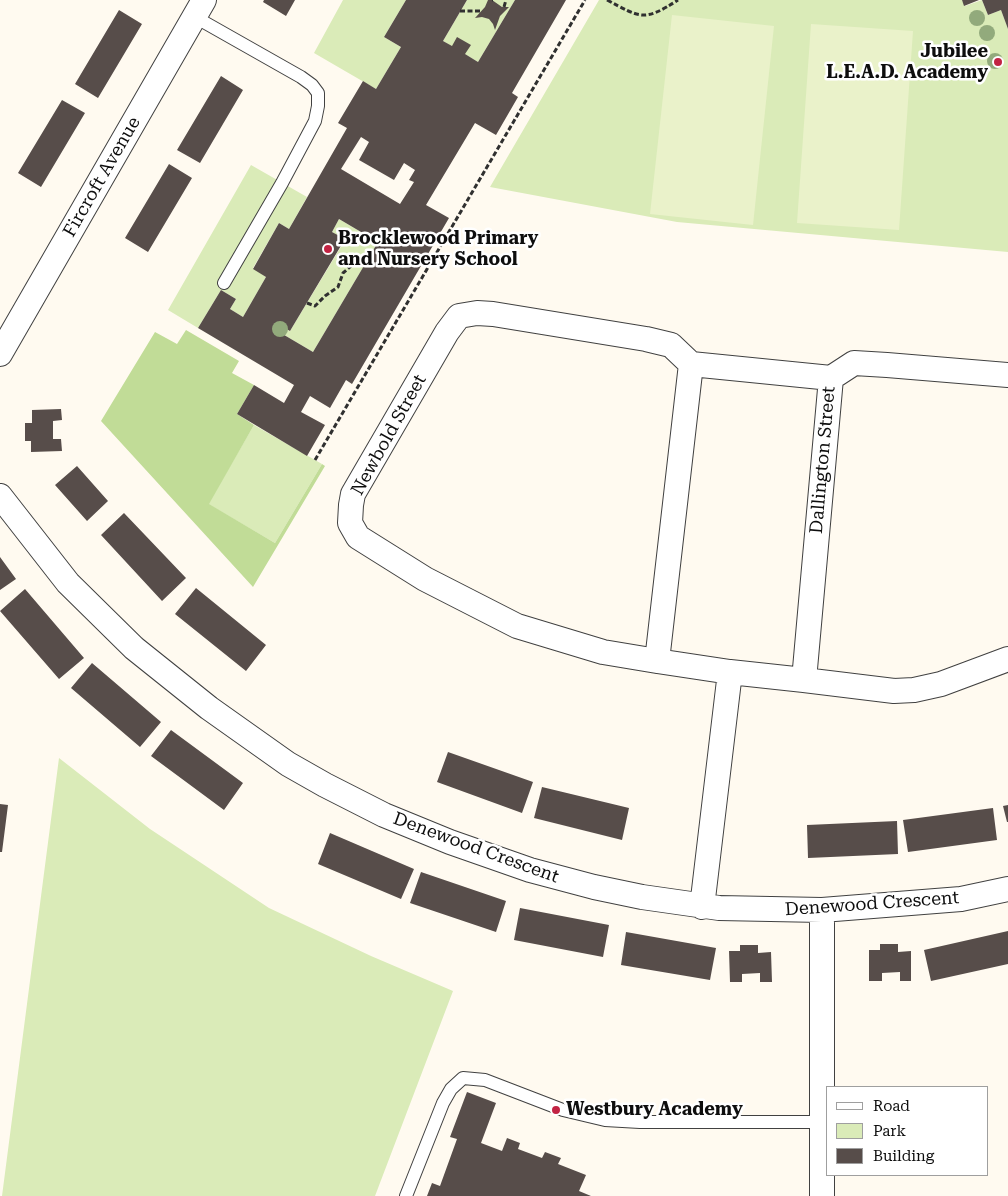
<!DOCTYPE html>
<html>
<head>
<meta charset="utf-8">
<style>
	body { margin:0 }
	#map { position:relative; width:1008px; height:1196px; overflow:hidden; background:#fffaf0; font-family:"Roboto Serif",serif }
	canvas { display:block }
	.legend { position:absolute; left:826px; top:1086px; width:162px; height:90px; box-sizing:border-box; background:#fff; border:1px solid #9f9f9f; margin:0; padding:6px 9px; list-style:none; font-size:15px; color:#0e0e0e }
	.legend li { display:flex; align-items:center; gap:10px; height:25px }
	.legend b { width:25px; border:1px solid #9f9f9f }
</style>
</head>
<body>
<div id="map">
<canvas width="1008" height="1196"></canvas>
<ul class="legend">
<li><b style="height:6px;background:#fff"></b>Road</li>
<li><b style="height:14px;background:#daebb8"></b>Park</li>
<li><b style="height:14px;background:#574d4a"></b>Building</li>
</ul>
</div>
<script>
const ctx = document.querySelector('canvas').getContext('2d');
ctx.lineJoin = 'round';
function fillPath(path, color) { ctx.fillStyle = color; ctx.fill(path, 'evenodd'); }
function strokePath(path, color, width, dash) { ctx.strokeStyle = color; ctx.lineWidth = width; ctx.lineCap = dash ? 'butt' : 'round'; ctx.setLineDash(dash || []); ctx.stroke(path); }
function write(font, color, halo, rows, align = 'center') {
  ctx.font = font + ' "Roboto Serif",serif'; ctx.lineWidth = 5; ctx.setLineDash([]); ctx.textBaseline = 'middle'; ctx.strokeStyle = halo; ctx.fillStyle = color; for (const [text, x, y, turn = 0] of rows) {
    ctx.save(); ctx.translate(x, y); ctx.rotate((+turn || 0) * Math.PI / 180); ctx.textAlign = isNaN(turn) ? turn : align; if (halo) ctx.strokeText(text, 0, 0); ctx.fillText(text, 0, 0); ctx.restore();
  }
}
fillPath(new Path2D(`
	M343 0H406L384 37 401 47 376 89 314 53Z
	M467 0H515L478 62 443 41Z
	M599 0H962L965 6 982 0 988 15 1001 10 1008 29V252L677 222 490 187Z
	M251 165 307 197 289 229 279 223 253 268 266 277 243 317 230 309 236 299 221 290 198 328 168 310Z
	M339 219 378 242 313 352 274 329 278 324 290 331 345 240 332 232Z
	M254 425 322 464 275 543 208 504Z
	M59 758 150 829 269 908 371 956 453 991 375 1196H2Z`), '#daebb8');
fillPath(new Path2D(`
	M186 330 239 361 232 373 254 385 237 414 254 425 209 504 275 543 322 464 325 466 253 587 101 421 155 332 177 344Z`), '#c1dc97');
fillPath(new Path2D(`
	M672 15 774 26 753 225 650 214Z
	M811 24 913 31 899 230 797 223Z`), '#eaf2ca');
fillPath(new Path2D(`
	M264 0H295L286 16 263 2Z
	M406 0H467L443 41 452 46 457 37 471 45 465 54 478 62 515 0H566L512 93 518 97 496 135 475 123 426 205 449 218 352 384 346 380 330 408 310 396 301 412 325 425 307 456 237 414 254 385 284 403 294 385 198 328 221 290 236 299 230 309 243 317 266 277 253 269 279 223 289 229 347 128 338 123 363 81 376 89 401 47 384 37ZM361 137 369 142 359 160 394 180 404 163 415 170 409 180 414 182 400 204 341 169ZM339 219 378 242 313 352 274 329 278 324 290 331 345 239 332 232Z
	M488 0H492L502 7H509L500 16 495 30 493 24 489 19 482 17 475 18 485 7Z
	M962 0H979L964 6Z
	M982 0H1008V29L1001 10 988 15Z
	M119 10 142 24 98 98 75 84Z
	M221 76 243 90 200 163 177 150Z
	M62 100 85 113 41 187 18 173Z
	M169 164 192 178 148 252 125 238Z
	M61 409 62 420 53 421V439H61L62 451 31 452V441H25V423H32V410Z
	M77 466 108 501 87 521 55 485Z
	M124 513 186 578 162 601 101 535Z
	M0 557 16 579 0 590Z
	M196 588 266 645 246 671 175 614Z
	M25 589 84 658 59 679 0 611Z
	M92 663 161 722 140 747 71 688Z
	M171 730 243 783 224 810 151 756Z
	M448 752 533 782 522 813 437 782Z
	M542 787 629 808 622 840 534 818Z
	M0 804 8 805 2 852H0Z
	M1008 805V822H1007L1003 806Z
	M993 808 997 840 908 852 903 820Z
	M897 821 898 854 808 858 807 825Z
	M330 833 414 869 401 899 318 864Z
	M421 872 506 901 496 932 410 903Z
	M520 908 609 925 603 957 514 940Z
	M1008 931V964L931 981 924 950Z
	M626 932 716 948 710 980 621 965Z
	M880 944H898V952L911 951V981H900V972L882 973V981H869V950H880Z
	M740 945H758V953L771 952 772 982H760V973L742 974V982H730L729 951H740Z
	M467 1092 496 1103 481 1143 502 1151 507 1138 520 1143 518 1149 542 1158 545 1152 561 1158 558 1164 586 1175 579 1191 591 1196H427L432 1183 440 1186 457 1139 450 1137Z`), '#574d4a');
const service = new Path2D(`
	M195 17 301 77 312 85 318 93V106L315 121 282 183 224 283
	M406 1196 443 1103 451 1089 463 1078 485 1080 563 1110 605 1120 640 1122H822`);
const minor = new Path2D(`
	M0 354 204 0
	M831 378 854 363 887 365 1008 375
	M0 496 68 583 134 648 209 708 288 764 325 785 384 815 450 842 530 870 594 887 642 897 719 908 822 910 961 899 1008 889
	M657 661 603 652 517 626 425 579 358 537 350 523 351 505 353 494 447 332 459 316 477 313 493 314 646 339 671 345 691 364
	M804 680 894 691 914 690 941 684 1008 659
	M702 907 730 672 657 661 691 364 831 378 804 680 730 672
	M822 1196V910`);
strokePath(service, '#414141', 14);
strokePath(minor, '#414141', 26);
strokePath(new Path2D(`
	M492 0H493
	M607 0C641 18 644 22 678 0
	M504 7 506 0
	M460 11H482
	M307 303 315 306 325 296 338 287 343 273 359 259 367 261
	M315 460 585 0`), '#303030', 3, [5, 2.5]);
strokePath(service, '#fff', 12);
strokePath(minor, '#fff', 24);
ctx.fillStyle = '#92aa7c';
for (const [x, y] of [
	[977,18],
	[987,33],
	[995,61],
	[280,329]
]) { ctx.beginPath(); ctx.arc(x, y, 8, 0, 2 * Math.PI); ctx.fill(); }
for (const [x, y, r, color] of [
	[998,62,5,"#c22343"],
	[328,249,5,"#c22343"],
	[556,1110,5,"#c22343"]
]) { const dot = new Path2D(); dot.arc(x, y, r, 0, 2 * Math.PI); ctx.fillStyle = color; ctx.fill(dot); strokePath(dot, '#fff', 2); }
write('bold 18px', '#0e0e0e', '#fff', [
	["Jubilee",988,52,"right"],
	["L.E.A.D. Academy",988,73,"right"],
	["Brocklewood Primary",338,239],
	["and Nursery School",338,260],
	["Westbury Academy",566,1110]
], 'left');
write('18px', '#0e0e0e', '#fff', [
	["Fircroft Avenue",102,177,-60],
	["Newbold Street",389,435,-61],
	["Dallington Street",823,460,-85],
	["Denewood Crescent",476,848,20],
	["Denewood Crescent",872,904,-4]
]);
</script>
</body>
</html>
